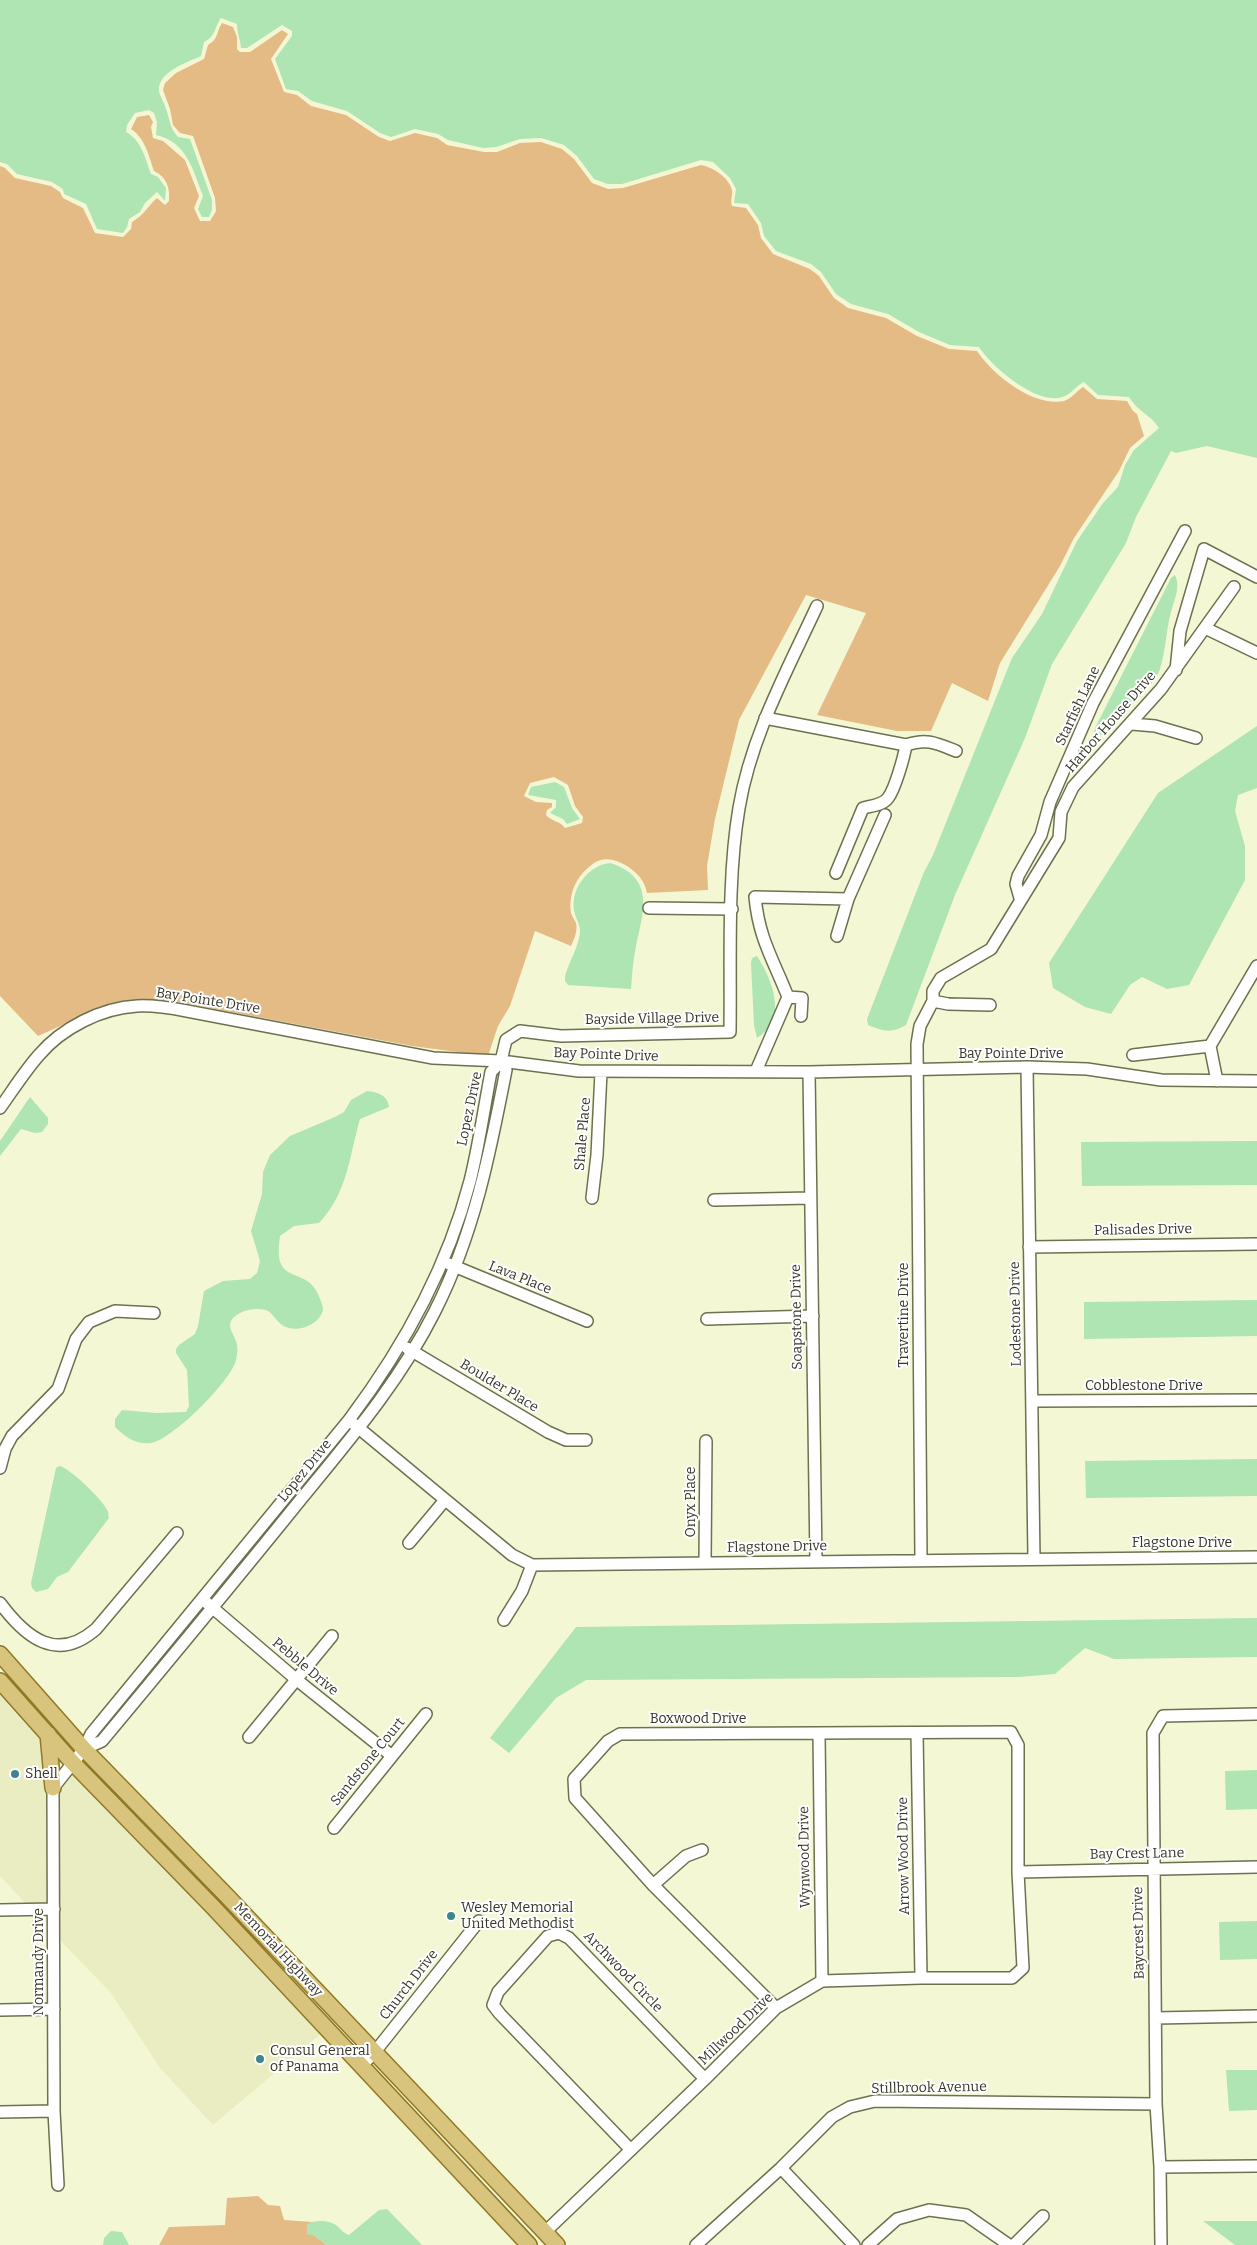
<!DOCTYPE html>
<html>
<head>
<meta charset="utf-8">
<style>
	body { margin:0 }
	canvas { display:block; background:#f4f7d3 }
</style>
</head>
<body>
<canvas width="1257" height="2245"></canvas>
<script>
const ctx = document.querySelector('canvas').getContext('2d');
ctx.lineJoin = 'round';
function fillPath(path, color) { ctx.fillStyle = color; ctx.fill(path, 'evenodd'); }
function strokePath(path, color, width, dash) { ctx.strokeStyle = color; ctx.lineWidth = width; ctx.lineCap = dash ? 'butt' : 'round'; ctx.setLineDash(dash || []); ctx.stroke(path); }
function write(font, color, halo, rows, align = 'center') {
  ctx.font = font + ' Bitter,serif'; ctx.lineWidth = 4; ctx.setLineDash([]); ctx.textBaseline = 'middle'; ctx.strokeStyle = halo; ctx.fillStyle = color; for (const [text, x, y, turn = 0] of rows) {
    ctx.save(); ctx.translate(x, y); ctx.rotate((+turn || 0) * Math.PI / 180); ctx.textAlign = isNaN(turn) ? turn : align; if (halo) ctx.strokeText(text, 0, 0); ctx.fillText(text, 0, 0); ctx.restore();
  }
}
fillPath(new Path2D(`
	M0 1689 43 1737 47 1790 49 1904H26L0 1876Z
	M84 1757 290 1970 288 1973 335 2022 331 2026 79 1763Z
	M73 1770 323 2032 213 2125 160 2068 111 1993 58 1938V1789Z`), '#eaecc2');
fillPath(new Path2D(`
	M222 23 233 27 237 37V49L240 52H250L282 30 288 34 271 59 284 92 297 95 311 106 346 115 379 137 390 141 415 133 437 138 447 145 484 152H497L520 143 541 142 562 149 574 159 592 183 608 189 623 188 701 165C712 167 729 177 732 190 733 195 730 200 732 206L746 208 758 225 761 238 773 254 810 269 819 276 834 298 848 308 886 318 917 336 949 349 977 351C993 375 1033 407 1064 401 1071 399 1077 391 1083 387L1097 399 1127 401 1133 411 1137 414 1144 436 1130 448 1119 471 1074 538 1060 566 1000 663 988 701 952 683 931 731H897L817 715 866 613 806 595 739 720 715 819 707 866 708 890 647 893C645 882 639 875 630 868 620 861 606 855 594 863 578 874 568 892 571 913 572 917 575 920 576 923 578 931 574 939 571 946L535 931 510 1006 498 1026 488 1056 412 1046 178 1002 96 1010 38 1036 0 996V166L5 168 15 178 51 186 60 192 63 198 83 208 95 233 123 237 131 229 132 222C144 215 147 207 157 198L165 205 169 201C170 188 167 177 154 171 149 156 145 138 131 129L137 117 149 115 153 122 151 127 153 138 163 141 185 160 199 196 194 208 200 221H210L216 211 215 198 193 136 180 133 173 125 170 109 163 90 165 83 176 73 204 59 208 45C219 39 216 32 222 23ZM554 777 568 785 575 806 583 817 582 823 565 828C559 820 552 822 546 815L547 810 552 807V803L536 802 524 796 530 783Z
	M258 2196 268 2205 280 2206 284 2220 312 2222 307 2225 315 2236 327 2245H159L169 2227 225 2225 227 2198Z`), '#e4bb85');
fillPath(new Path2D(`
	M0 0H1257V458L1207 446 1176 453 1171 451 1136 517 1126 543 1052 664 1025 738 955 895 906 1025C892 1034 882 1031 868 1025L867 1019 924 872 933 855 1012 658 1042 614 1077 541 1103 503 1118 487 1125 465 1134 450 1159 428C1150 414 1138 412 1129 397L1098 395 1084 382C1077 385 1072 393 1065 396 1039 408 992 367 979 347L950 345 919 332 888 314 851 304 836 294 821 272 811 264 776 251 764 236 761 223 748 204 734 203 736 189 730 178 713 162 701 160 622 184H608L594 179 577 156 564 145 541 138 520 139 496 147 483 148 448 140 438 134 415 129 391 137 380 133 347 111 312 101 298 91 286 89 275 59 292 36V31L282 25 247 48H241C240 38 237 33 237 24L221 18C214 28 216 36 204 42L201 56C188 62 157 72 159 91 160 97 165 104 166 109 171 123 169 126 178 137L190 139 212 200V210L209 217H202L198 209 203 196C193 170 187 142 156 135L157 122 154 113 149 110 135 113 127 125 126 132C142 141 145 158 151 174L158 177 166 188 165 201 157 192 145 203 140 212 129 219 127 227 123 233 97 229 86 204 64 194 63 189 52 182 17 174 7 164 0 162Z
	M1175 575C1181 587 1174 600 1171 612 1166 630 1166 650 1160 669 1155 687 1108 728 1092 743L1095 728 1171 578Z
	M1257 726V788L1238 795 1235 811 1245 846V880L1189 985 1167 989 1142 977 1130 985 1111 1014 1085 1007 1053 988 1049 963 1158 793Z
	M555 782 564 787 572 808 580 819 567 824 563 819 550 813 556 807V800L528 795 531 787Z
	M610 863C655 877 644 911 636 946 633 960 632 975 631 989L568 985 565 981V976C569 962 579 946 580 932 580 924 577 921 575 914 568 891 588 865 610 863Z
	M757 956C772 979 789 1020 757 1038L754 1025 751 963 752 958Z
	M367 1091C377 1092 388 1095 389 1107L360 1119C349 1157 348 1192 319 1223L294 1226 280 1236C279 1245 277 1258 282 1266 291 1280 311 1272 320 1299 322 1303 323 1307 323 1310 319 1326 295 1334 282 1325 276 1321 273 1313 266 1310 258 1308 247 1309 240 1313 221 1323 235 1333 237 1345 238 1349 237 1356 236 1360 232 1380 172 1440 151 1443 136 1445 125 1437 115 1427V1419L122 1410 156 1413 186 1412 189 1406 187 1370 176 1353V1349L179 1345 195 1334 198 1326 204 1291 223 1281 250 1279 257 1273 260 1261 251 1231 262 1194 263 1172 270 1155 290 1136 335 1117 344 1112 351 1100Z
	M30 1097 48 1118V1124L42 1132 35 1133 21 1129 0 1156V1141Z
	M1257 1141V1185L1082 1186 1081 1142Z
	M1257 1300V1336L1084 1339V1302Z
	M1257 1459V1496L1086 1498 1085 1461Z
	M59 1466C69 1467 103 1500 107 1510 109 1512 108 1515 109 1518L68 1572 57 1577 48 1589 36 1592 32 1588 31 1583 56 1468Z
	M1257 1618V1657L1114 1659 1085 1648 1055 1674 1019 1677 586 1680 556 1698 509 1753 490 1738 576 1627Z
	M1257 1770V1809L1226 1810 1225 1771Z
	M1257 1921V1959L1220 1960 1219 1922Z
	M1226 2070H1257V2110L1229 2111Z
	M387 2209 422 2245H327L315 2236 307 2234V2224C315 2220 328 2220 336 2225 341 2229 343 2233 349 2235L379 2210Z
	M1203 2221H1257V2245H1235Z
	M111 2231 122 2232 129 2245H103L104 2238Z`), '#afe4b3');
const minor = new Path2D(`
	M1205 628 1257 653
	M1176 670 1180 631 1204 549 1257 577
	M765 718 906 745C927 738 936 743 956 751
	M1132 724 1155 726 1196 738
	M836 873 863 808C871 806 883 805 888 798 895 789 904 757 906 745
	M1020 898 1016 884 1018 876 1041 835 1050 802 1093 703 1185 531
	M649 908 732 909
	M837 936 848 899 885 815
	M788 997 802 998 801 1016
	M933 1001 948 1004 990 1005
	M1133 1055 1210 1046
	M1027 1067 1034 1559
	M756 1071 788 997C773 959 759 939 755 897L848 899
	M809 1072 816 1562
	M1217 1081 1210 1046 1257 966
	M0 1108C13 1090 24 1072 39 1055 62 1028 101 1008 137 1006 154 1005 171 1008 187 1011L433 1058 501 1061 579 1071 809 1072 1027 1067 1087 1069 1161 1080 1257 1081
	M592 1198 597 1155 601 1072
	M714 1200 810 1198
	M1029 1247 1257 1244
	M449 1264 587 1321
	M707 1319 813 1316
	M407 1348 548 1432 566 1440H586
	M1032 1401 1257 1400
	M349 1420 512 1555 532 1565 1257 1557
	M0 1468 5 1449 12 1436 58 1389 76 1339 89 1322 115 1311 154 1313
	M409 1543 445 1500
	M921 1560 917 1044 920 1026 933 1001V991L941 978 991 949 1059 838 1061 812 1073 787 1161 689 1234 587
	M705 1563 706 1441
	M0 1603C26 1638 57 1663 96 1629L177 1533
	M207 1603 297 1680 392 1756
	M504 1620 522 1591 532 1565
	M917 1733 921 1978
	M819 1734 822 1981
	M249 1737 332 1636
	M84 1749 102 1741C166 1664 230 1587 293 1509 345 1445 398 1385 435 1311 474 1234 490 1153 506 1070L501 1061
	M334 1828 426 1714
	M1018 1872 1257 1867
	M653 1885 686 1856 702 1850
	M0 1910 54 1909
	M0 2010 54 2009
	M1156 2018 1257 2016
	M361 2066 374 2053 479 1921
	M0 2112 54 2111
	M631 2150 500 2014 493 2005 498 1992 548 1936 559 1933 569 1938 705 2079
	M1160 2167 1257 2166
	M781 2168 854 2245
	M58 2185 54 2111 53 1788 84 1749 91 1734 349 1420C403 1348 447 1269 470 1181 479 1145 484 1108 491 1072L501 1061 506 1040 520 1031 561 1036 730 1032C731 960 727 879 739 808 751 736 787 671 817 606
	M544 2233 705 2079 776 2008 822 1981 921 1978H1012L1023 1968 1018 1872V1745L1011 1732 620 1734 608 1741 574 1779 575 1798 653 1885 776 2008
	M696 2245 781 2168 832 2117 850 2107 875 2101 1156 2104
	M868 2245 897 2219 929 2210 966 2215 1009 2245
	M1014 2245 1043 2216
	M1161 2245 1160 2167 1156 2104 1153 1733 1163 1716 1257 1714`);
const major = new Path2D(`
	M0 1654 84 1749 226 1895 557 2245
	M0 1681 73 1763 213 1907 529 2245
	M48 1734 53 1788`);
strokePath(minor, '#6e7050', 14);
strokePath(major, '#8f7927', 18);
strokePath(minor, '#fff', 11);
strokePath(major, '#d9c47d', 15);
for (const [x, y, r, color] of [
	[15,1774,5,"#3e868b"],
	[451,1916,5,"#3e868b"],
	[260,2059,5,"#3e868b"]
]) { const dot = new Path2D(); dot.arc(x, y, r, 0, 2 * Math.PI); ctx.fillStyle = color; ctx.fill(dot); strokePath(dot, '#fff', 2); }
write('14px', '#373729', '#fff', [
	["Starfish Lane",1078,706,-65],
	["Harbor House Drive",1111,722,-49],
	["Bay Pointe Drive",208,1001,9],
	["Bayside Village Drive",652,1019,-1],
	["Bay Pointe Drive",1011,1054],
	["Bay Pointe Drive",606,1055,2],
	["Lopez Drive",470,1109,-78],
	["Shale Place",583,1134,-85],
	["Palisades Drive",1143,1230,-1],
	["Lava Place",520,1278,22],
	["Lodestone Drive",1016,1314,-91],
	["Travertine Drive",904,1315,-90],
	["Soapstone Drive",797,1317,-91],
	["Boulder Place",499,1386,31],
	["Cobblestone Drive",1144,1386],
	["Lopez Drive",305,1471,-51],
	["Onyx Place",691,1502,-90],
	["Flagstone Drive",1182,1543],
	["Flagstone Drive",777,1547,-1],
	["Pebble Drive",305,1667,40],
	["Boxwood Drive",698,1719],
	["Sandstone Court",368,1762,-51],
	["Bay Crest Lane",1137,1854,-1],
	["Arrow Wood Drive",904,1856,-91],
	["Wynwood Drive",805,1857,-91],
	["Baycrest Drive",1139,1933,-91],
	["Memorial Highway",278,1950,47],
	["Normandy Drive",39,1962,-90],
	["Archwood Circle",623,1972,46],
	["Church Drive",409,1985,-52],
	["Millwood Drive",736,2029,-44],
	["Stillbrook Avenue",929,2088,-1]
]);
write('14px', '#373729', '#fff', [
	["Shell",25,1774],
	["Wesley Memorial",461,1908],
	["United Methodist",461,1924],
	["Consul General",270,2051],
	["of Panama",270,2067]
], 'left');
</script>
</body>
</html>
